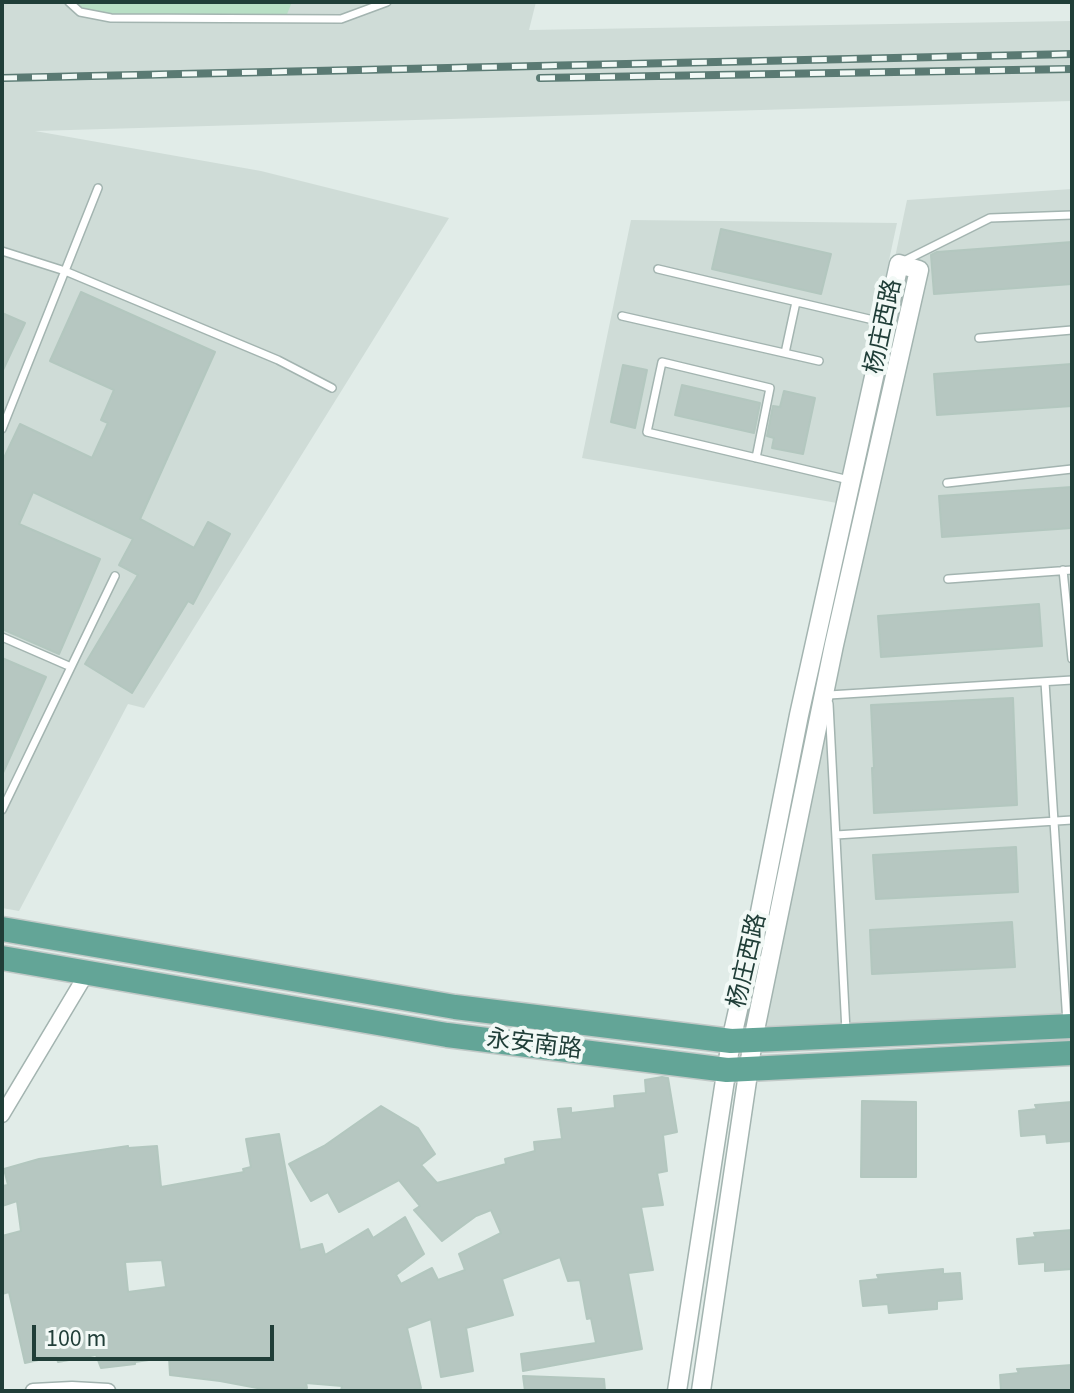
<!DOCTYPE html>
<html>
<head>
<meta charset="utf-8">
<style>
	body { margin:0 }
	#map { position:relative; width:1074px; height:1393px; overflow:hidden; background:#e1ece8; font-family:"Source Sans 3",sans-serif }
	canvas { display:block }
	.frame { position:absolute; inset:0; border:4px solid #203e38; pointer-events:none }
	.scale { position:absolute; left:32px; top:1325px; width:242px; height:36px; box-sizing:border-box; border:4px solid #203e38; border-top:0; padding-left:10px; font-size:24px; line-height:28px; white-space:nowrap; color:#203e38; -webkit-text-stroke:6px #f2f9f6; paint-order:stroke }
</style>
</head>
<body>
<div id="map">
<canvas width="1074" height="1393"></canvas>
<div class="frame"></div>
<div class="scale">100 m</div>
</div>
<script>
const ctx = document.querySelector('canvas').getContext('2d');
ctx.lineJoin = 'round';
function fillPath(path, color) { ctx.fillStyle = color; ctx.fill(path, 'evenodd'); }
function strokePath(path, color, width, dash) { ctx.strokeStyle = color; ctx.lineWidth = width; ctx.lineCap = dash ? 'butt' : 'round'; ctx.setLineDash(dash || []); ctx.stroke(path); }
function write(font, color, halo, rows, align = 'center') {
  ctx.font = font + ' "Source Sans 3","Noto Sans SC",sans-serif'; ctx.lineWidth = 8; ctx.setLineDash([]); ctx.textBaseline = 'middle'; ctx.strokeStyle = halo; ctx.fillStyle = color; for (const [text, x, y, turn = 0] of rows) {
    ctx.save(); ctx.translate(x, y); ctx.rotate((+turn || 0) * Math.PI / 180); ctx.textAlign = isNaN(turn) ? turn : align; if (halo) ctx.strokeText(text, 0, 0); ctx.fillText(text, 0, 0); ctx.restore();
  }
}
fillPath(new Path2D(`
	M2 2H536L529 30 1072 21V101L35 131 261 171 449 218 144 708 128 704 19 911 2 908Z
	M1072 189V1026L731 1041 907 200Z
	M631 220 897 223 837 503 582 458Z`), '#cfdcd7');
fillPath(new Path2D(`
	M69 2H292L285 19 111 18 80 12Z`), '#b8dfc5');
const building = new Path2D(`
	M721 229 831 254 821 294 712 269Z
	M1072 242V284L934 294 931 255 937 252Z
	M81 292 215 352 140 519 194 548 208 522 230 534 193 604 188 601 132 693 85 664 138 575 119 565 133 539 33 492 19 524 100 559 59 654 2 629V462L20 424 92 458 108 423 101 420 114 390 50 361Z
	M2 313 25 323 2 372Z
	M1072 364V406L937 415 934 374Z
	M623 365 647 370 635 428 611 422Z
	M682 385 760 403 754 433 675 415Z
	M784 391 815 398 803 454 772 448 774 438 767 436 773 406 780 407Z
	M1072 487V528L942 537 939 496Z
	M1039 604 1042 646 881 657 878 616Z
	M2 658 46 677 2 775Z
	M1013 698 1017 805 874 813 872 768H874L871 705Z
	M1016 847 1018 892 876 899 873 855Z
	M1012 922 1015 967 872 974 870 930Z
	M662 1077 668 1078 677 1132 663 1135 667 1171 657 1173 663 1205 641 1207 653 1270 628 1273 642 1349 523 1371 521 1354 596 1343 591 1318 587 1319 580 1280 568 1281 560 1257 502 1279 513 1315 466 1328 473 1371 441 1377 431 1319 407 1328 421 1388 408 1391H341L342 1386 306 1383 307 1388 268 1390 220 1381 170 1375 169 1357 135 1362V1364L101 1368 96 1355 58 1362 56 1356 25 1363 9 1292 2 1294V1236L21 1231 17 1201 2 1206V1186L8 1185 4 1169 39 1159 128 1146V1148L157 1146 161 1187 244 1172 243 1169 251 1167 246 1139 279 1134 300 1250 322 1244 325 1255 368 1229 373 1238 405 1217 424 1254 396 1275 401 1284 432 1268 438 1280 465 1270 459 1254 501 1233 491 1210 476 1216 442 1241 414 1210 420 1206 399 1180 339 1212 328 1192 311 1201 289 1164 324 1146 381 1106 418 1128 435 1154 421 1165 437 1183 506 1164 505 1159 535 1151 534 1142 562 1139 558 1109 571 1108V1113L615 1108 614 1096 646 1093 645 1080ZM162 1260 166 1287 128 1292 125 1262Z
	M862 1101 916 1102V1177H861Z
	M1072 1102V1141L1047 1143 1046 1134 1021 1136 1019 1111 1037 1109 1035 1105Z
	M1072 1230V1269L1045 1271V1262L1019 1264 1017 1239 1036 1237 1034 1233Z
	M943 1269V1274L960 1273 962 1299 937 1301V1309L889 1313 888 1304 863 1306 860 1281 879 1279 877 1275Z
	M1072 1365V1391H1001L1000 1375 1019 1373 1017 1369Z
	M523 1376 604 1379 605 1391H525Z`);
fillPath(building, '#b6c7c1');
strokePath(building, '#b3c7bf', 2);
const service = new Path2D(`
	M69 2 80 12 111 18 341 19 387 2
	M2 251 65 271 278 360 332 388
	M904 261 990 218 1072 215
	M658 269 886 323
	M622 316 819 361
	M979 338 1072 330
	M785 353 796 302
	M2 429 98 188
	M756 458 770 388 662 362 647 432 849 480
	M947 483 1072 469
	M1063 570 1072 659
	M948 579 1072 570
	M2 637 71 667 115 576
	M1045 682 1067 1023
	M829 695 1072 680
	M829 704 846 1031
	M2 810 71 667
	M836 835 1072 820`);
const minor = new Path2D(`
	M2 1115 87 973
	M33 1391 72 1389 108 1391`);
const tertiary = new Path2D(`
	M677 1391 731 1041 760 912 799 715 899 264 919 270 834 645 753 1040 701 1391`);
const primary = new Path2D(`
	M2 929 455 1007 731 1041 1072 1026
	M2 958 447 1035 727 1070 1072 1053`);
strokePath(service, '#a3b4b0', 10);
strokePath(minor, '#a3b4b0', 17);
strokePath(tertiary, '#a3b4b0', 21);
strokePath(primary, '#c1c9c7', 27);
strokePath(service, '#fff', 7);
strokePath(minor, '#fff', 14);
strokePath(tertiary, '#fff', 18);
strokePath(primary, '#63a597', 24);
const rail = new Path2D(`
	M2 78 1072 54
	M540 78 1072 69`);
strokePath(rail, '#5a7a73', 8);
strokePath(rail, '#f2f9f6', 5, [15]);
write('24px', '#203e38', '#f2f9f6', [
	["杨庄西路",885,327,-78],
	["杨庄西路",749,961,-77],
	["永安南路",534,1046,7]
]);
</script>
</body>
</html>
